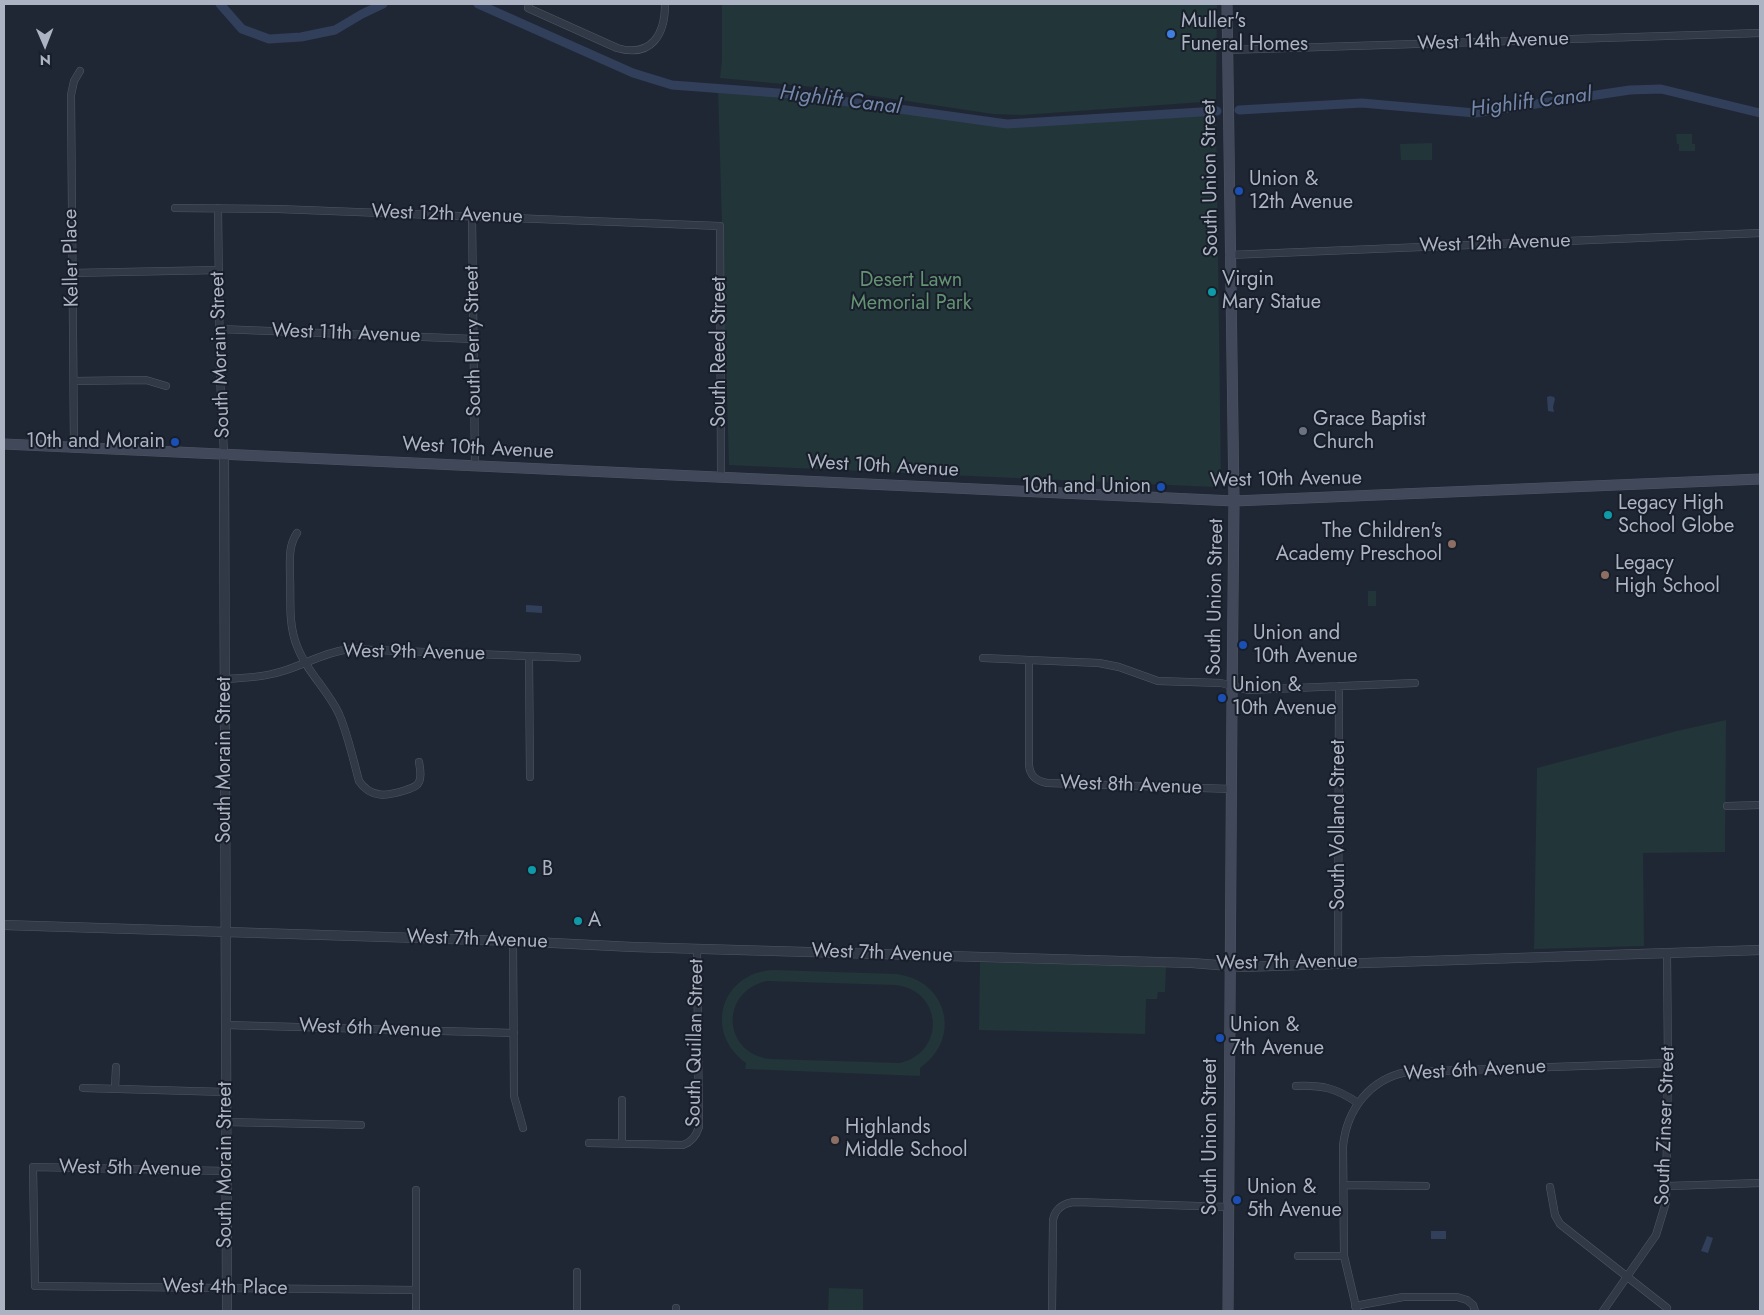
<!DOCTYPE html>
<html>
<head>
<meta charset="utf-8">
<style>
	body { margin:0 }
	#map { position:relative; width:1764px; height:1315px; overflow:hidden; background:#1f2735; font-family:Jost,sans-serif }
	canvas { display:block }
	.frame { position:absolute; inset:0; border:5px solid #acb3c3; pointer-events:none }
	.north { position:absolute; left:20px; top:20px; width:50px; height:50px; -webkit-text-stroke:4px #181e2a; paint-order:stroke; rotate:179deg; font-size:14px; font-weight:700; line-height:20px; text-align:center; color:#acb3c3 }
	.north::after { content:''; display:block; margin:auto; width:18px; height:22px; background:#acb3c3; clip-path:polygon(50% 0,100% 100%,50% 72%,0 100%) }
</style>
</head>
<body>
<div id="map">
<canvas width="1764" height="1315"></canvas>
<div class="frame"></div>
<div class="north">N</div>
</div>
<script>
const ctx = document.querySelector('canvas').getContext('2d');
ctx.lineJoin = 'round';
function fillPath(path, color) { ctx.fillStyle = color; ctx.fill(path, 'evenodd'); }
function strokePath(path, color, width, dash) { ctx.strokeStyle = color; ctx.lineWidth = width; ctx.lineCap = dash ? 'butt' : 'round'; ctx.setLineDash(dash || []); ctx.stroke(path); }
function write(font, color, halo, rows, align = 'center') {
  ctx.font = font + ' Jost,sans-serif'; ctx.lineWidth = 4; ctx.setLineDash([]); ctx.textBaseline = 'middle'; ctx.strokeStyle = halo; ctx.fillStyle = color; for (const [text, x, y, turn = 0] of rows) {
    ctx.save(); ctx.translate(x, y); ctx.rotate((+turn || 0) * Math.PI / 180); ctx.textAlign = isNaN(turn) ? turn : align; if (halo) ctx.strokeText(text, 0, 0); ctx.fillText(text, 0, 0); ctx.restore();
  }
}
fillPath(new Path2D(`
	M722 4H1217L1216 101 1022 115 993 114 814 87 720 78 722 60Z
	M718 89 1011 123 1216 110 1221 480 1214 487 729 465Z
	M1676 134H1692V144H1695V151H1679V144H1677Z
	M1432 143V160H1401L1400 144Z
	M1368 591H1376V606H1368Z
	M1726 720 1725 852 1643 853 1644 946 1534 949 1537 768 1677 731Z
	M980 962 1166 967 1165 992H1158L1157 999H1146L1145 1034 979 1030Z
	M774 970 896 974C947 980 963 1038 920 1068V1076L745 1069 746 1063C703 1032 721 972 774 970ZM767 981 896 985C943 991 946 1052 900 1063L770 1059C722 1053 720 991 767 981Z
	M829 1288 863 1289V1311H828Z`), '#223538');
fillPath(new Path2D(`
	M1550 396 1554 397 1555 399 1553 407 1554 412 1548 411 1547 397Z
	M526 605 542 606V613L526 612Z
	M1431 1231H1446V1239H1431Z
	M1707 1236 1713 1238 1708 1253 1701 1251Z`), '#313f5b');
strokePath(new Path2D(`
	M220 4 242 29 269 39 301 37 335 30 362 14 383 4
	M478 4 633 73 672 85 791 94 1007 124 1217 111
	M1239 110 1362 103 1475 113 1630 90 1661 89 1760 113`), '#313f5b', 9);
const minor = new Path2D(`
	M529 4 528 8 617 48C652 58 665 34 665 4
	M1227 50 1760 33
	M175 208 278 209 720 226 721 477
	M218 208 220 377 224 454
	M472 216 475 466
	M1229 255 1760 233
	M72 273 219 270
	M219 329 474 339
	M74 381 146 380 166 386
	M74 448 71 95 74 81 80 71
	M297 533C288 546 290 561 290 577 291 600 288 624 297 646 306 671 328 690 339 714 348 735 353 759 359 781 371 799 388 796 406 790 411 788 417 787 419 782 422 776 420 768 419 762
	M529 656 530 777
	M983 658 1099 663 1119 667 1158 681 1221 683 1248 690 1415 683
	M1029 660V765C1030 776 1036 781 1047 783L1232 789
	M225 679C245 678 264 677 283 671 306 664 325 652 350 649L577 658
	M1727 806 1760 805
	M513 941 514 1096 523 1128
	M1338 963 1339 686
	M226 1025 514 1033
	M1296 1086C1323 1085 1336 1088 1358 1103
	M83 1088 226 1092
	M115 1088 116 1067
	M622 1100V1144
	M226 1122 361 1125
	M589 1143 683 1145C692 1142 696 1136 699 1127L697 949
	M227 1171 33 1167 35 1286 416 1290
	M1344 1185 1426 1186
	M1668 1186 1760 1183
	M1550 1187 1555 1215 1560 1224 1667 1308
	M416 1190V1311
	M1298 1256H1344
	M577 1272V1311
	M1355 1306 1403 1297H1457L1467 1300 1473 1305 1475 1311
	M676 1311V1308
	M1052 1311 1053 1220C1055 1208 1065 1202 1077 1202L1228 1207
	M1357 1311 1344 1256 1343 1146C1347 1109 1370 1079 1407 1072L1668 1063
	M1603 1311 1656 1235 1666 1202 1668 1063 1667 953`);
const tertiary = new Path2D(`
	M224 454 227 1311
	M4 925 513 941 633 947 1192 963 1243 967 1760 950`);
const secondary = new Path2D(`
	M1227 4 1234 501 1232 701 1228 1311
	M4 444 1234 501 1760 479`);
strokePath(minor, '#505664', 8);
strokePath(tertiary, '#505664', 10);
strokePath(secondary, '#505664', 11);
strokePath(minor, '#323946', 7);
strokePath(tertiary, '#323946', 9);
strokePath(secondary, '#404859', 10);
for (const [x, y, r, color] of [
	[1171,34,5,"#3f7fe0"],
	[1239,191,5,"#1a4fb4"],
	[1212,292,5,"#0f9aa8"],
	[1303,431,5,"#6b7280"],
	[175,442,5,"#1a4fb4"],
	[1161,487,5,"#1a4fb4"],
	[1608,515,5,"#0f9aa8"],
	[1452,544,5,"#8d6e63"],
	[1605,575,5,"#8d6e63"],
	[1243,645,5,"#1a4fb4"],
	[1222,698,5,"#1a4fb4"],
	[532,870,5,"#0f9aa8"],
	[578,921,5,"#0f9aa8"],
	[1220,1038,5,"#1a4fb4"],
	[835,1140,5,"#8d6e63"],
	[1237,1200,5,"#1a4fb4"]
]) { const dot = new Path2D(); dot.arc(x, y, r, 0, 2 * Math.PI); ctx.fillStyle = color; ctx.fill(dot); strokePath(dot, '#181e2a', 2); }
write('20px', '#acb3c3', '#181e2a', [
	["Muller's",1181,22],
	["Funeral Homes",1181,45],
	["Union &",1249,180],
	["12th Avenue",1249,203],
	["Virgin",1222,280],
	["Mary Statue",1222,303],
	["Grace Baptist",1313,420],
	["Church",1313,443],
	["10th and Morain",165,442,"right"],
	["10th and Union",1151,487,"right"],
	["Legacy High",1618,504],
	["School Globe",1618,527],
	["The Children's",1442,532,"right"],
	["Academy Preschool",1442,555,"right"],
	["Legacy",1615,564],
	["High School",1615,587],
	["Union and",1253,634],
	["10th Avenue",1253,657],
	["Union &",1232,686],
	["10th Avenue",1232,709],
	["B",542,870],
	["A",588,921],
	["Union &",1230,1026],
	["7th Avenue",1230,1049],
	["Highlands",845,1128],
	["Middle School",845,1151],
	["Union &",1247,1188],
	["5th Avenue",1247,1211]
], 'left');
write('20px', '#acb3c3', '#181e2a', [
	["West 14th Avenue",1493,42,-2],
	["South Union Street",1211,178,-91],
	["West 12th Avenue",447,215,2],
	["West 12th Avenue",1495,244,-2],
	["Keller Place",72,258,-91],
	["West 11th Avenue",346,334,2],
	["South Perry Street",474,341,-91],
	["South Reed Street",720,352,-90],
	["South Morain Street",221,355,-92],
	["West 10th Avenue",478,449,3],
	["West 10th Avenue",883,467,3],
	["West 10th Avenue",1286,480,-1],
	["South Union Street",1216,597,-89],
	["West 9th Avenue",414,653,1],
	["South Morain Street",225,760,-90],
	["West 8th Avenue",1131,786,2],
	["South Volland Street",1339,825,-90],
	["West 7th Avenue",477,940,2],
	["West 7th Avenue",882,954,2],
	["West 7th Avenue",1287,963,-1],
	["West 6th Avenue",370,1029,2],
	["South Quillan Street",696,1043,-89],
	["West 6th Avenue",1475,1071,-3],
	["South Zinser Street",1666,1126,-88],
	["South Union Street",1211,1137,-90],
	["South Morain Street",226,1165,-90],
	["West 5th Avenue",130,1169,1],
	["West 4th Place",225,1288,1]
]);
write('20px', '#649373', '#181e2a', [
	["Desert Lawn",911,281],
	["Memorial Park",911,304]
]);
write('italic 21px', '#7488ac', '#181e2a', [
	["Highlift Canal",840,101,7],
	["Highlift Canal",1531,103,-7]
]);
</script>
</body>
</html>
